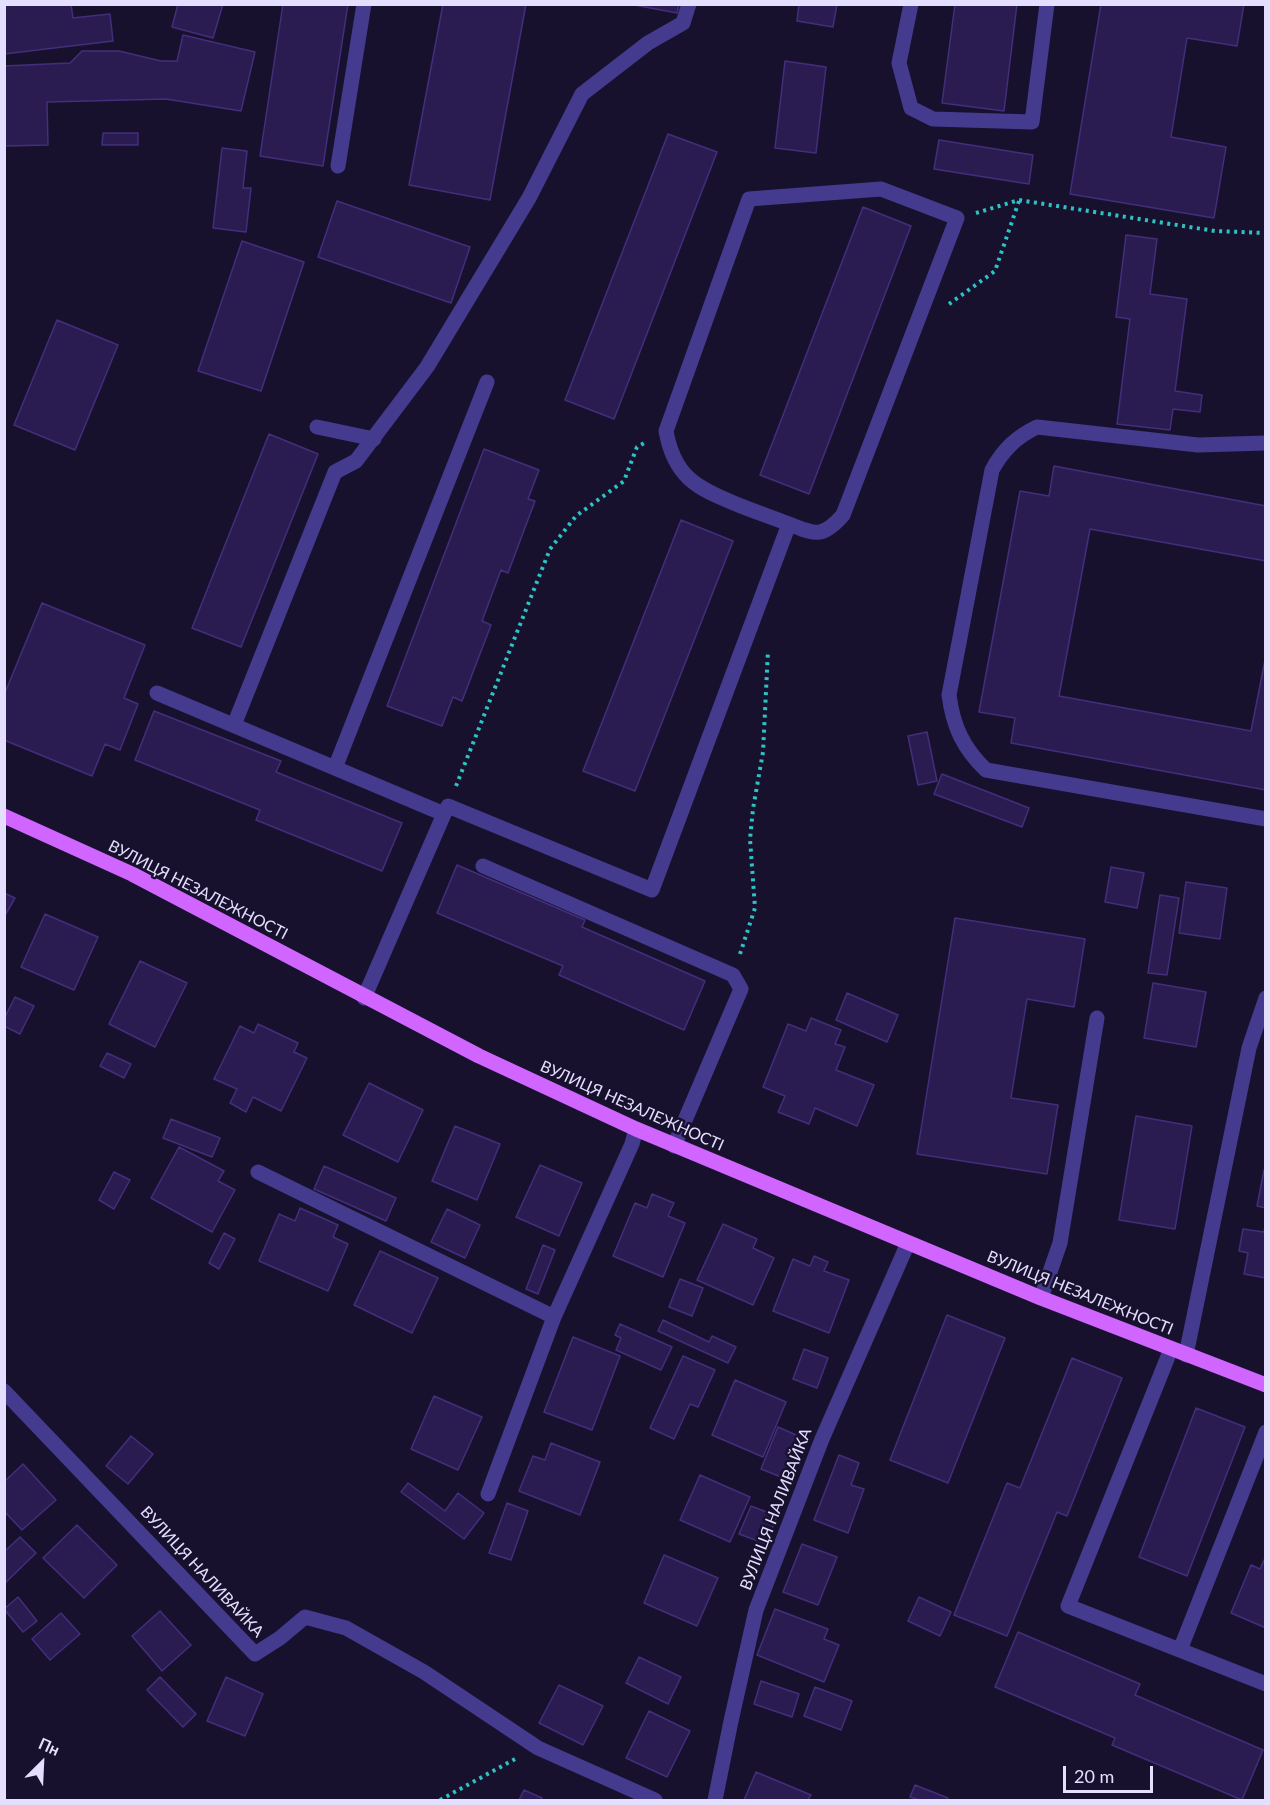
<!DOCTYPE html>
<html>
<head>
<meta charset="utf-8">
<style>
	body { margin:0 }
	#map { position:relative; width:1270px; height:1805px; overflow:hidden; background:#18112e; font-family:Lato,sans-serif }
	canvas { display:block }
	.frame { position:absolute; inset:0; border:6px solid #e4deff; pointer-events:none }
	.north { position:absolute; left:12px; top:1733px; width:60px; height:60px; -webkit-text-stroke:4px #18112e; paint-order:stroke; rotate:24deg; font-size:16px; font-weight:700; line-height:24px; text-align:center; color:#e4deff }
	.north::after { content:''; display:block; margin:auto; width:21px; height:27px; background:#e4deff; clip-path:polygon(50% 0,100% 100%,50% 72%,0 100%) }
	.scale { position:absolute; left:1063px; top:1766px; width:90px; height:27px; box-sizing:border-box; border:3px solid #e4deff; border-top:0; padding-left:8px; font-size:18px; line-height:21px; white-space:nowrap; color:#e4deff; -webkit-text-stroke:4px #18112e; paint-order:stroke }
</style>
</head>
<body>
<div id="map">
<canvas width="1270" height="1805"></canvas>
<div class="frame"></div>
<div class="north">Пн</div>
<div class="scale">20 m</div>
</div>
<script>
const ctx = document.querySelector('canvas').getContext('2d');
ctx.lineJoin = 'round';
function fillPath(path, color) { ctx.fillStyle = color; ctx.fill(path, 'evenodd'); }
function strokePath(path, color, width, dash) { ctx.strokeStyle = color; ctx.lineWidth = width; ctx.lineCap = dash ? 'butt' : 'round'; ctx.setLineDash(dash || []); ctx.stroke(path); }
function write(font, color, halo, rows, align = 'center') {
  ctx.font = font + ' Lato,sans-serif'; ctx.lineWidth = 5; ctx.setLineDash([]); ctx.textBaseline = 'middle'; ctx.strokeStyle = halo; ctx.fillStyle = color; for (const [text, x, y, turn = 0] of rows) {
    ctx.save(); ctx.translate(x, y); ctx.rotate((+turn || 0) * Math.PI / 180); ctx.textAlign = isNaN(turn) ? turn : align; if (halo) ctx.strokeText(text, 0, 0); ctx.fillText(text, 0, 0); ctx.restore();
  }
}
const building = new Path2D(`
	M4 4H71L73 18 110 14 113 41 4 54Z
	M178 4H223L213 38 172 27Z
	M283 4H348L323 166 260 156Z
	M443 4H526L490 200 409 185Z
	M629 4H679L677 13Z
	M799 4H837L833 27 797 21Z
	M955 4H1017L1004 111 942 103Z
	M1101 4H1244L1237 46 1187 38 1171 137 1226 147 1214 218 1070 194Z
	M183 35 255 52 241 111 166 99 47 102 48 145 5 146 4 66 70 63 82 51H119L161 61H177Z
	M785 61 826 67 816 153 775 148Z
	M103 133H138V145H102Z
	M668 134 717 152 614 419 565 400Z
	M939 140 1033 155 1029 184 934 169Z
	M222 148 247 151 243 188H251L246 232 213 228Z
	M337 201 470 247 451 303 318 257Z
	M863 207 911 226 809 494 760 475Z
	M1126 235 1157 239 1150 294 1187 299 1175 391 1202 395 1200 412 1173 409 1170 430 1117 424 1130 319 1116 317Z
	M242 241 304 262 261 391 198 371Z
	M57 320 118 345 75 450 14 425Z
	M269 434 318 454 241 647 192 628Z
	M484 449 539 470 528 499 535 501 508 573 501 570 482 621 491 625 462 701 453 697 442 726 387 706Z
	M1054 466 1266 506V561L1090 529 1059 696 1251 731 1266 655V790L1011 743 1015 718 979 712 1020 491 1049 496Z
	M681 520 733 541 635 791 583 771Z
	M42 603 145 645 124 698 138 704 120 750 105 744 92 776 4 740V695Z
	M154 711 281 761 276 772 402 823 382 871 256 820 260 810 135 760Z
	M927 732 937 781 918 785 908 736Z
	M942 774 1029 808 1022 827 934 794Z
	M457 865 585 920 582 927 705 981 684 1030 559 975 563 966 437 913Z
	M1111 867 1144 873 1137 908 1105 902Z
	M1186 882 1227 888 1220 939 1179 933Z
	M4 893 15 898 4 917Z
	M1160 895 1179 898 1167 975 1148 973Z
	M45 914 98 937 74 990 21 967Z
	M955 918 1085 939 1074 1007 1027 999 1011 1098 1058 1105 1047 1174 917 1154Z
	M140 961 187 983 155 1047 109 1024Z
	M1153 983 1206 992 1196 1047 1144 1038Z
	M847 993 898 1015 887 1042 836 1020Z
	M15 997 34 1006 20 1034 4 1026V1019Z
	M811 1018 841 1030 835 1044 845 1047 836 1070 874 1085 857 1126 815 1108 809 1124 778 1112 785 1096 763 1087 788 1024 806 1031Z
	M258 1024 298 1043 294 1052 307 1058 281 1111 253 1097 246 1112 230 1103 237 1089 214 1079 240 1026 254 1033Z
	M107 1053 131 1064 124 1078 100 1066Z
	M369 1083 423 1110 398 1162 343 1135Z
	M1136 1116 1192 1126 1175 1229 1119 1220Z
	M171 1119 220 1138 212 1157 163 1138Z
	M455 1126 500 1144 477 1200 432 1181Z
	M179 1147 224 1171 218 1181 235 1190 212 1232 151 1198Z
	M540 1165 582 1183 559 1236 516 1217Z
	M324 1166 396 1198 386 1221 314 1189Z
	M1264 1170H1266V1208L1257 1206Z
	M114 1172 130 1180 114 1209 99 1200Z
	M652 1194 674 1203 668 1216 685 1223 663 1277 613 1256 635 1203 647 1208Z
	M300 1208 338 1225 333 1237 348 1244 328 1291 259 1261 279 1214 295 1221Z
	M447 1209 480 1225 465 1258 431 1242Z
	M1266 1221V1278L1244 1274 1248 1253 1239 1251 1243 1229 1264 1232Z
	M723 1224 757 1239 753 1248 774 1258 753 1305 697 1280Z
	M224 1233 235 1239 219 1269 209 1263Z
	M543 1245 555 1250 538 1294 526 1289Z
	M380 1251 438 1278 412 1333 354 1305Z
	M814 1256 828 1262 824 1271 849 1280 829 1333 773 1311 793 1259 810 1266Z
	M680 1279 703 1288 692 1316 669 1307Z
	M947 1315 1005 1338 948 1483 890 1460Z
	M663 1320 709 1342 712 1336 736 1347 728 1363 658 1331Z
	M620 1324 672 1347 661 1370 616 1350 621 1338 615 1335Z
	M573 1337 620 1356 592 1430 544 1412Z
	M804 1349 828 1358 817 1388 793 1379Z
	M683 1356 715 1370 698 1407 690 1404 674 1439 650 1428Z
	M1072 1358 1122 1378 1067 1516 1057 1512 1007 1636 954 1615 1007 1483 1020 1488Z
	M735 1380 786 1402 763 1457 712 1435Z
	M434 1396 482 1417 458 1470 411 1449Z
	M1196 1408 1245 1427 1187 1576 1139 1557Z
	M778 1427 803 1438 786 1479 761 1469Z
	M131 1436 153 1454 128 1484 106 1466Z
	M551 1443 600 1462 580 1515 519 1491 533 1456 545 1460Z
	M839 1455 859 1463 851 1485 864 1489 848 1533 814 1520Z
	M23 1464 56 1500 22 1530 4 1511V1482Z
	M700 1475 750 1497 730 1542 680 1520Z
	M408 1483 445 1511 458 1493 484 1513 464 1539 401 1492Z
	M507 1503 528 1511 511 1560 489 1553Z
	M751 1506 777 1516 766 1544 739 1534Z
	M77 1525 117 1565 84 1598 43 1558Z
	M20 1537 36 1553 4 1584V1552Z
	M802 1544 837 1557 818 1605 783 1592Z
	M664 1555 718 1578 697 1626 644 1603Z
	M1266 1556V1628L1231 1613 1251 1565 1260 1569Z
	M18 1597 37 1621 23 1632 4 1609Z
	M919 1597 951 1612 940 1636 908 1621Z
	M775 1609 828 1629 824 1639 839 1645 824 1682 757 1655Z
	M160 1611 191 1645 162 1671 132 1636Z
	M61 1613 80 1634 50 1660 32 1639Z
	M1018 1632 1140 1684 1135 1695 1263 1750 1242 1800 1112 1745 1115 1738 995 1687Z
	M639 1657 681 1677 668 1704 626 1683Z
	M160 1677 196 1714 183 1727 147 1690Z
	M226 1677 263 1694 245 1736 207 1721Z
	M761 1681 799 1694 792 1717 754 1704Z
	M559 1685 603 1706 583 1745 539 1723Z
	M815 1687 852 1701 841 1730 804 1716Z
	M649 1711 690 1731 667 1777 626 1758Z
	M756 1772 811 1795 808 1800H744Z
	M915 1785 948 1798 947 1800H920L910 1797Z
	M524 1790 542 1798 541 1800H519Z`);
fillPath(building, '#2a1c50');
strokePath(building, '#432e7c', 1.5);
strokePath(new Path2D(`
	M976 213 1019 200 1215 231 1266 233
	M949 304 995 271 1019 201
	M456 786 550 549 576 516 624 481 637 447 646 442
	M740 954 755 908 750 839 753 809 763 752 768 651
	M440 1800 515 1759`), '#2dc3c4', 4, [3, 4.5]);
strokePath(new Path2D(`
	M911 4 899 63 911 108 933 119 1032 122 1047 4
	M338 166 364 4
	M317 427 374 439
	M1266 443 1198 445 1037 427C1016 437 1003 450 992 470L949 695C953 726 963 748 986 770L1266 819
	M157 693 444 814 364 998
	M234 725 335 472 356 461 427 367 529 198 582 94 648 43 683 23 689 4
	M335 768 487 382
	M444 814 448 806 652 890 789 524C815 534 822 539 843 515L957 218 881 189 749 199 666 431C674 476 696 488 736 504 753 511 771 517 789 524
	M483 866 733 975 741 989 674 1146
	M258 1172 554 1317
	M1041 1298 1060 1243 1097 1018
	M1171 1349 1068 1606 1266 1684
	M1186 1355 1249 1048 1266 998
	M4 1391 255 1654 280 1638 305 1617 346 1628 424 1672 538 1748 655 1800
	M488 1494 554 1317 632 1144 636 1129
	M1180 1650 1266 1432
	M715 1800 731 1721 756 1610 822 1439 908 1243`), '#443b8e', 15);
strokePath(new Path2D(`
	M4 816 132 874 479 1056 636 1129 1041 1298 1266 1385`), '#d065ff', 15);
write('16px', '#e4deff', '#18112e', [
	["ВУЛИЦЯ НЕЗАЛЕЖНОСТІ",198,890,27],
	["ВУЛИЦЯ НЕЗАЛЕЖНОСТІ",632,1106,24],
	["ВУЛИЦЯ НЕЗАЛЕЖНОСТІ",1080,1293,22],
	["ВУЛИЦЯ НАЛИВАЙКА",776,1509,-69],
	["ВУЛИЦЯ НАЛИВАЙКА",202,1572,47]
]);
</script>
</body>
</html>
